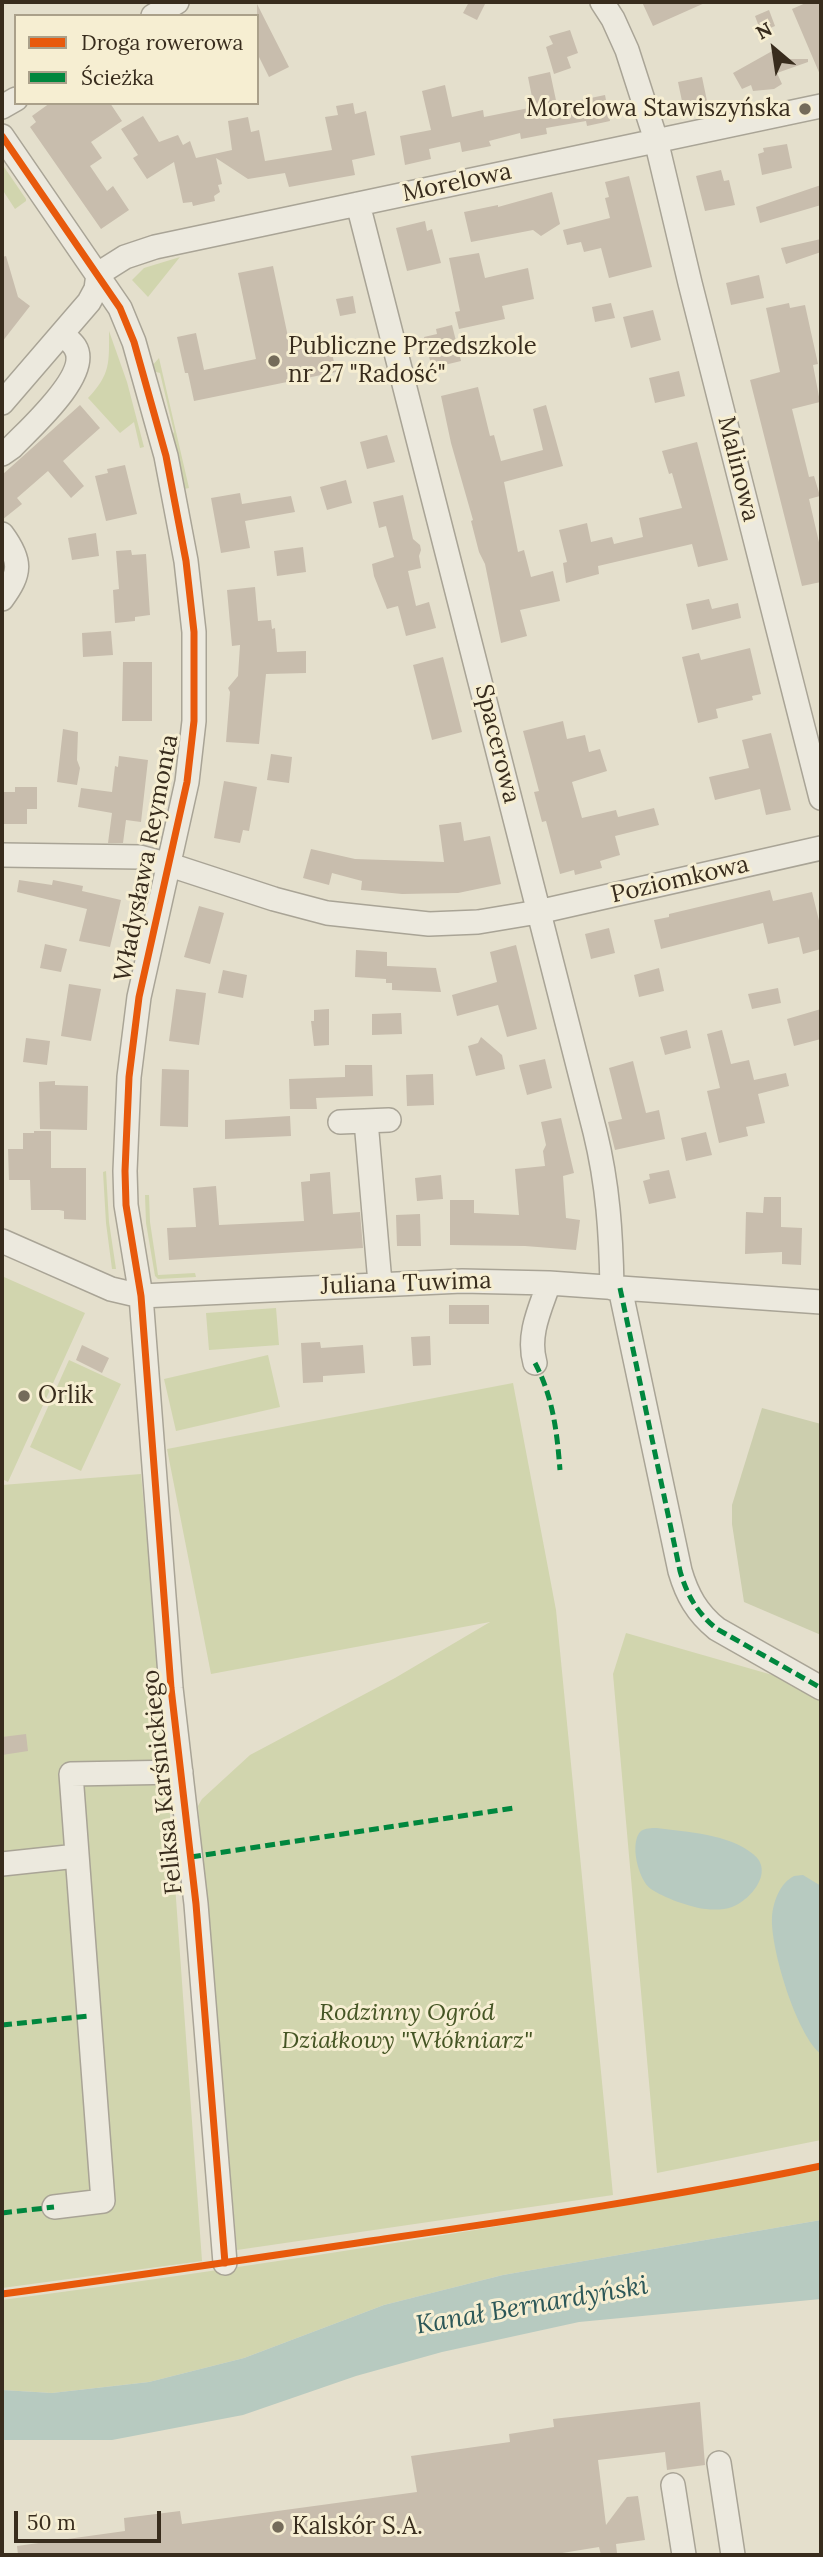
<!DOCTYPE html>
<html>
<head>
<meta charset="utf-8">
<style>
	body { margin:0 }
	#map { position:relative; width:823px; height:2557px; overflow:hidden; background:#e4dfcc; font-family:Lora,serif }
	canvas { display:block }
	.frame { position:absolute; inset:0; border:4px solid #382c1d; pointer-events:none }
	.legend { position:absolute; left:14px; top:14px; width:245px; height:91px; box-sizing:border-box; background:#f6eed2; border:2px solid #aaa08a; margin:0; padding:9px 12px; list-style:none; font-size:21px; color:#382c1d }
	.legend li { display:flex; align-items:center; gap:14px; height:35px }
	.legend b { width:35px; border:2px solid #aaa08a }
	.north { position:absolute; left:739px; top:14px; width:70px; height:70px; -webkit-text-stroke:5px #f6eed2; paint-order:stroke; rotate:331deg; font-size:19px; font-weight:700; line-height:28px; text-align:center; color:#382c1d }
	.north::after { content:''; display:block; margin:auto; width:24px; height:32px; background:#382c1d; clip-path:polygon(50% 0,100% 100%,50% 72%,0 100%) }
	.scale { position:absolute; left:14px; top:2511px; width:147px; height:32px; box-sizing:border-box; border:4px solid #382c1d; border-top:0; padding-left:9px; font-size:21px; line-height:24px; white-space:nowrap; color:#382c1d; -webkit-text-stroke:5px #f6eed2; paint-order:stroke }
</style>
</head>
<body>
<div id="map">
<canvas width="823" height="2557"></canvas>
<div class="frame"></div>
<ul class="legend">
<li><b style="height:9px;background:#e8590c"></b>Droga rowerowa</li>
<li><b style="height:9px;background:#00873e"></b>Ścieżka</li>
</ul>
<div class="north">N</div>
<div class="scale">50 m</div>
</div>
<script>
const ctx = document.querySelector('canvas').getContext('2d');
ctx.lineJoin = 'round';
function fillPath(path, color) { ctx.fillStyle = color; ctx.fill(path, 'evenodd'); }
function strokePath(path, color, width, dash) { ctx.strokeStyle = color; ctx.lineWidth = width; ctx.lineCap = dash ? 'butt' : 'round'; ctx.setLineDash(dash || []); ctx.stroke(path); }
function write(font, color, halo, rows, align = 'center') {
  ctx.font = font + ' Lora,serif'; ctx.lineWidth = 6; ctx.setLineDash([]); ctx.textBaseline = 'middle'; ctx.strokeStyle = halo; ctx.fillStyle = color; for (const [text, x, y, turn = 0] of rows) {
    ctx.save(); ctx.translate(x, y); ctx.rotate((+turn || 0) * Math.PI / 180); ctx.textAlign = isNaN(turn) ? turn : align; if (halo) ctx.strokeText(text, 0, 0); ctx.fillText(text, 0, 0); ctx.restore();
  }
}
fillPath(new Path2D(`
	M2 164 26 199V201L15 209 2 189Z
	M180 257 148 297 132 280 144 268Z
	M109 331 127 382 144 447 140 448 134 422 120 433 88 398C111 374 109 362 109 331Z
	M159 358 189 488 179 490 169 438 174 432 160 373 152 371 151 367Z
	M106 1171 109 1222 116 1269H112L106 1223 103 1172Z
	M145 1195H149L150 1222 158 1275 195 1273 196 1277 158 1279 155 1276 146 1223Z
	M4 1277 85 1313 8 1482 2 1479V1281Z
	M276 1308 279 1345 209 1350 206 1313Z
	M268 1355 280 1407 176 1431 164 1379Z
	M69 1360 121 1384 81 1471 30 1447Z
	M513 1383 556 1610 613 2195 237 2250 198 1806 202 1799 250 1755 395 1678 490 1622 211 1674 167 1449Z
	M141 1474 152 1592H154L202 2261 2 2288V1485Z
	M626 1633 783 1678 821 1698V2140L657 2173 613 1674Z
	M821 2170V2220L503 2275 384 2305 244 2358 149 2382 52 2393 2 2390V2300C276 2264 549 2220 821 2170Z`), '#d1d5ae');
fillPath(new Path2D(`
	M762 1408 821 1424V1635L744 1602 732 1524V1505Z`), '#ccceae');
fillPath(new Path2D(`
	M657 1828C687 1832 729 1834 753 1854 775 1871 751 1900 732 1907 724 1910 714 1910 706 1909 692 1908 662 1897 651 1889 638 1880 629 1842 641 1831 646 1828 651 1828 657 1828Z
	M803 1875 821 1886V2054C797 2036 770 1948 772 1917 773 1902 780 1883 794 1876Z
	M821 2220V2299L579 2322 442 2352 356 2376 243 2415 112 2440H2V2390L52 2393 149 2382 244 2358 384 2305 503 2275Z`), '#b7cac0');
fillPath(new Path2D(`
	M469 2H486L477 20 463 13Z
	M642 2H707L653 26Z
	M808 2H821V77L792 9Z
	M257 4 289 67 269 77 257 53Z
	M769 10 775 26 761 32 755 16Z
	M570 30 578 53 567 57 571 68 554 74 546 47 553 44 549 36Z
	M774 50 777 59H808V62L777 73 782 84 774 89 753 91 751 85 742 89 733 73Z
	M550 72 557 105 605 95 610 121 587 126 586 121 546 128 547 134 521 139 520 133 489 141 491 146 462 152 460 142 429 149 431 159 405 165 400 136 431 130 422 91 445 85 452 117 483 110 484 117 534 107 528 77Z
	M702 77 707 101 683 106 678 82Z
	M50 103H110L122 121 91 142 102 158 90 166 107 191 113 186 129 210 101 229 30 127 36 122 32 116Z
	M353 103 355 114 366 111 375 155 352 160 355 175 289 187 285 173 248 179 216 158 222 184 218 185 220 192 214 196 215 201 193 206 192 202 183 203 174 162 147 179 133 158 138 155 121 129 143 116 159 142 178 135 183 145 190 141 196 158 232 150 228 121 248 117 251 132 259 130 265 161 332 150 325 117 338 115 336 106Z
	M787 144 792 168 762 175 758 154 764 152 763 148Z
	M721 170 724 181 729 180 735 205 705 211 696 176Z
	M629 176 652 267 609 278 601 248 584 252 581 242 567 245 563 230 610 218 605 198 609 197 605 182Z
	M821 185V205L760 223 756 207Z
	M552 192 560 224 541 236 533 230 471 242 464 212 498 205V207Z
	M425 221 427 231 432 229 441 263 407 271 396 228Z
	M821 239V252L786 264 781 248Z
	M479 253 485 278 528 268 534 299 502 306 505 319 459 329 455 312 460 311 449 258Z
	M6 256 18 297 30 306 2 342V257Z
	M273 266 291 351 330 343 336 372 194 401 188 373H185L177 337 196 333 204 370 256 359 238 273Z
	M759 275 764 298 731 305 726 283Z
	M353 296 356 313 340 316 336 299Z
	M611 303 615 318 595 322 592 307Z
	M789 303 790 308 805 305 818 364 813 365 820 402 792 409 809 477 814 476 820 496 809 499 821 551V582L802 586 750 380 780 372 766 308Z
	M653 310 661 340 631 348 623 317Z
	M452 325 461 361 432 368 424 337 437 334 436 329Z
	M679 371 685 396 655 403 649 378Z
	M478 387 490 436 494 435 501 461 543 450 533 409 546 405 563 466 504 482 518 552 524 550 531 577 553 571 560 601 520 610 527 636 501 643 485 564 479 552 471 521 473 520 451 443 441 396Z
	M80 405 100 428 63 461 84 486 71 498 48 471 17 498 22 504 2 520V475Z
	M387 435 395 462 367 469 360 442Z
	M697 442 728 560 698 567 692 544 598 566 599 574 566 583 563 563 567 562 559 530 587 523 591 542 612 537 614 544 643 537 639 518 682 508 672 473 669 474 662 451Z
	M125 465 137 514 106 521 95 476 108 473 107 469Z
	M346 480 352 503 327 510 320 487Z
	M240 493 242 504 291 496 295 512 245 521 250 548 221 553 211 498Z
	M403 495 413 539 420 545 421 550 419 556 421 568 408 571 416 606 429 602 436 628 406 636 398 606 387 609 374 576 372 564 394 557 386 526 379 528 373 502Z
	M96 533 99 556 72 560 68 538Z
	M303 547 306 572 277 576 274 551Z
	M131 550 132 555 146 554 150 615 135 617V621L115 623 113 590 119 589 116 551Z
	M255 587 258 621 271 620 272 629 275 628 277 652 306 651V673L266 674 259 744 226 742 230 692 228 688 238 676 240 645 232 646 227 590Z
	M709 599 712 609 738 603 741 618 692 630 686 604Z
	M111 631 113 655 83 657 82 633Z
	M750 648 761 694 752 696 753 700 716 709 718 718 698 723 682 657 699 653 701 660Z
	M443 657 462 732 432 740 413 665Z
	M123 662H152V721H122Z
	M563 721 567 739 585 735 589 752 600 749 607 771 572 782 582 818 616 810 618 817 654 808 659 825 615 836 620 855 600 861 602 868 575 875 574 870 560 874 546 821 542 822 534 792 539 791 523 731Z
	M63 729 78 732 77 760 80 768 77 785 57 782Z
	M771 733 791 810 766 815 760 789 715 800 709 777 749 768 742 740Z
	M271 754 292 757 289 783 267 780Z
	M119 756 148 760 141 822 126 820 123 843H108L112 813 78 807 81 788 112 792 115 766 118 767Z
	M224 781 257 787 249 831 243 830 240 843 214 838Z
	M15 787H37V809H27V824H2V792H15Z
	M461 822 464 841 490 836 501 884 458 893 402 894 361 890 362 881 332 873 329 885 303 878 311 849 355 859 444 862 439 825Z
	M19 880 52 885 53 880 83 886 82 891 121 900 110 947 79 941 87 909 17 892Z
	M770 890 773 901 812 892 821 929V949L803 954 799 937 768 944 763 923 661 949 654 920 669 917V914Z
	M199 906 224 913 210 964 184 957Z
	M609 928 615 953 591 959 585 934Z
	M45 944 67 949 61 972 40 968Z
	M516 945 537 1029 507 1037 498 1005 457 1016 452 995 497 982 490 952Z
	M356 950 387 952V966L436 968 441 992 392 990V983H386V979L355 977Z
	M659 968 664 991 639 997 634 975Z
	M223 970 247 975 243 998 218 993Z
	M69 984 101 989 91 1041 61 1036Z
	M778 988 781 1003 752 1009 748 994Z
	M176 989 206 993 199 1045 169 1041Z
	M329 1009V1045L314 1046 311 1021H314V1010Z
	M821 1009V1039L794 1046 787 1019Z
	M401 1013 402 1034 372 1035V1014Z
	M687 1030 691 1048 665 1055 660 1037Z
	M722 1030 731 1064 749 1060 754 1080 786 1073 789 1086 758 1094 765 1123 746 1127 748 1136 719 1143 707 1091 720 1088 707 1034Z
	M481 1037 502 1055 505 1069 476 1076 468 1046 478 1043Z
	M26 1038 50 1041 47 1065 23 1062Z
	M545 1059 552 1088 527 1095 519 1065Z
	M633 1061 646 1113 659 1110 665 1139 615 1150 608 1122 622 1119 609 1068Z
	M345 1065H372L373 1096 316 1098 317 1109H290L289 1079 345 1077Z
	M162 1069 189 1070 188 1127 160 1126Z
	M433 1074 434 1105 407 1106 406 1075Z
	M55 1081V1085L88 1086 87 1130 40 1129 39 1082Z
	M290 1116 291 1136 225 1139V1120Z
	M561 1118 574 1173 563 1176 566 1218 580 1220 576 1250 525 1246 450 1245V1200H474V1213L519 1215 515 1169 545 1166 543 1151 546 1145 541 1122Z
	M34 1131H51V1168H86V1220L64 1219V1211L59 1210H31L30 1180H9L8 1149H23V1133H34Z
	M706 1132 712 1155 686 1161 681 1138Z
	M669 1170 676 1198 649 1204 643 1181 650 1179 649 1174Z
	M330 1172 333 1214 360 1212 363 1248 169 1260 167 1228 196 1227 193 1188 216 1186 219 1225 304 1221 301 1182 310 1181V1174Z
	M441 1175 443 1199 417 1201 415 1178Z
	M764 1197H781V1227L802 1228 801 1265 782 1264V1252L745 1254 746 1212 763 1213Z
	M420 1214 421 1246H397L396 1215Z
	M449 1305H489V1324H449Z
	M430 1336 431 1365 413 1366 411 1337Z
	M320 1342 321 1348 363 1345 365 1373 323 1376V1382L303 1383 301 1343Z
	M82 1345 109 1358 102 1373 76 1360Z
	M26 1734 28 1751 2 1755V1737Z
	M700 2402 705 2465 667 2470 665 2452 598 2460 606 2525 627 2497 638 2496 645 2540 616 2544 617 2553 601 2555 599 2547 550 2555H18L17 2546 125 2531 124 2518 180 2511 182 2524 417 2492 411 2456 510 2442 509 2434 554 2427 553 2419Z`), '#c8bdad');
const minor = new Path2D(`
	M602 2 613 19 627 50 656 140 690 283 821 798
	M153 16 177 2
	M2 107 16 99
	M2 136 120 308 134 342 166 456 186 561 194 632V721L187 782 139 997 129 1077 125 1171 126 1205 141 1296 171 1688 196 1904 225 2263
	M358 204 595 1132C608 1185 611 1233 612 1288
	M98 274 125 257 155 247 821 106
	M2 403 89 302 96 289 98 274
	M2 454 12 447C29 429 92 374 75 347 72 342 66 338 63 335
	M2 534C22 561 21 573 2 599
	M2 855 140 857 170 865 274 899 327 913 429 924 478 922 538 912 821 848
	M366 1121 380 1283
	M340 1122 389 1120
	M2 1241 111 1289 141 1296 462 1281 549 1283 821 1302
	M620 1288 680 1571C687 1595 697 1613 717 1629L821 1688
	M535 1363C527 1335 540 1309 549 1283
	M2 1864 77 1856
	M54 2207 103 2201 71 1774 181 1772
	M719 2463 733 2555
	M673 2485 684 2555`);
strokePath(minor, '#a9a496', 26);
strokePath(minor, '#ece9de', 23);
strokePath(new Path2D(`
	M620 1288 680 1571C687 1595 697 1613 717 1629L821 1688
	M535 1363C553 1397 557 1432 560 1470
	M191 1857 514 1808
	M2 2025 89 2016
	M2 2213 54 2207`), '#00873e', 5, [10, 5]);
strokePath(new Path2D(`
	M2 136 120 308 134 342 166 456 186 561 194 632V721L187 782 139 997 129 1077 125 1171 126 1205 141 1296 171 1688 196 1904 225 2263
	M2 2294C129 2277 256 2258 384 2239 530 2218 676 2196 821 2166`), '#e8590c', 7);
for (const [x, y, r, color] of [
	[805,109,7,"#746b5a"],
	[274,361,7,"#746b5a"],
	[24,1396,7,"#746b5a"],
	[278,2527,7,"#746b5a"]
]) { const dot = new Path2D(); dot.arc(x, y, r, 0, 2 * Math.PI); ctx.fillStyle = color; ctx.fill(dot); strokePath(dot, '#f6eed2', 2.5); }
write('24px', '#382c1d', '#f6eed2', [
	["Morelowa Stawiszyńska",791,109,"right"],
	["Publiczne Przedszkole",288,347],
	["nr 27 \"Radość\"",288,375],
	["Orlik",38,1396],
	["Kalskór S.A.",292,2527]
], 'left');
write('24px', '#382c1d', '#f6eed2', [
	["Morelowa",457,183,-12],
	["Malinowa",738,469,76],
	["Spacerowa",497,744,76],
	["Władysława Reymonta",147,858,-79],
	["Poziomkowa",680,880,-13],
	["Juliana Tuwima",406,1284,-2],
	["Feliksa Karśnickiego",163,1782,-96]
]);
write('italic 24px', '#455524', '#f6eed2', [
	["Rodzinny Ogród",407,2013],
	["Działkowy \"Włókniarz\"",407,2041]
]);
write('italic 26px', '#2c5758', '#f6eed2', [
	["Kanał Bernardyński",532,2306,-10]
]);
</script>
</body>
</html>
